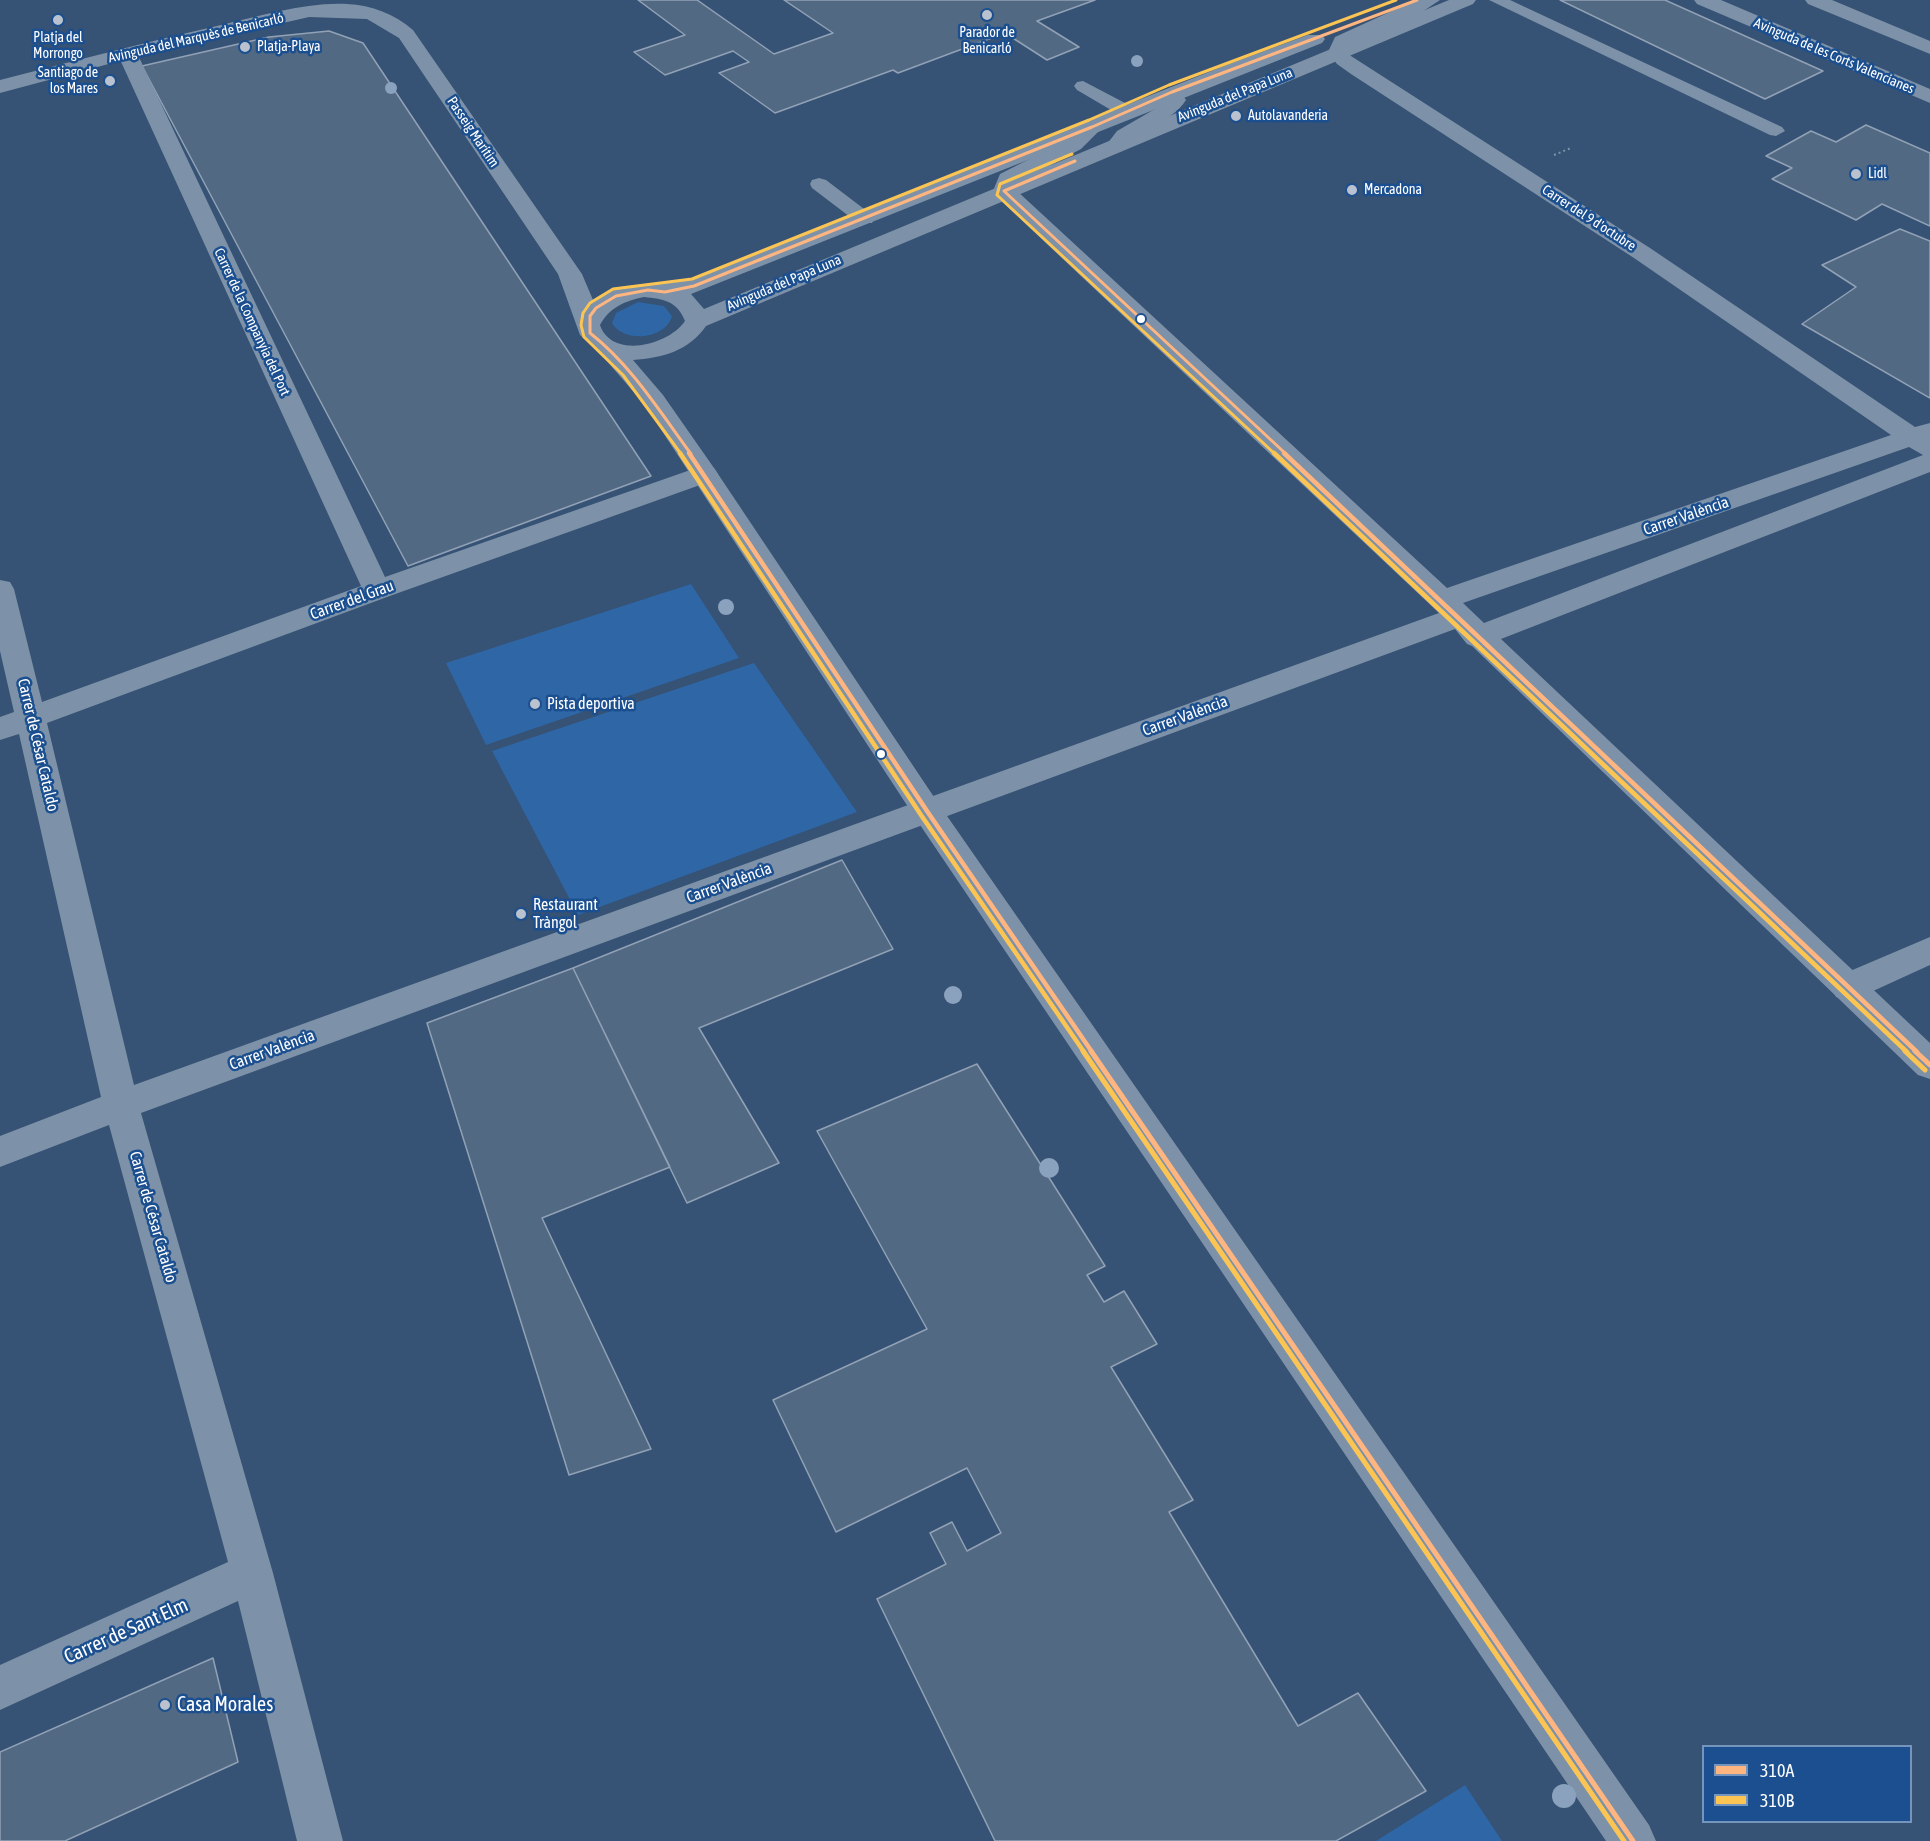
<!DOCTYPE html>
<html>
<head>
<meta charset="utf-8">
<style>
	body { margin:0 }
	#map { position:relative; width:1930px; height:1841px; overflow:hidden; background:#365274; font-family:"Asap Condensed",sans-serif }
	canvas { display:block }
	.legend { position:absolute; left:1702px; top:1745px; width:210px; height:78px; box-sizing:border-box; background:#1b4f8f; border:2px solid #7695bc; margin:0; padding:8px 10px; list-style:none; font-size:18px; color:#fff }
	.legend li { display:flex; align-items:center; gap:12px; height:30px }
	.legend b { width:30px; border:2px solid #7695bc }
</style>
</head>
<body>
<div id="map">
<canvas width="1930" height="1841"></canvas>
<ul class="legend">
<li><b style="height:8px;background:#ffb580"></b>310A</li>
<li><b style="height:8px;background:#fcc553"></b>310B</li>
</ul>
</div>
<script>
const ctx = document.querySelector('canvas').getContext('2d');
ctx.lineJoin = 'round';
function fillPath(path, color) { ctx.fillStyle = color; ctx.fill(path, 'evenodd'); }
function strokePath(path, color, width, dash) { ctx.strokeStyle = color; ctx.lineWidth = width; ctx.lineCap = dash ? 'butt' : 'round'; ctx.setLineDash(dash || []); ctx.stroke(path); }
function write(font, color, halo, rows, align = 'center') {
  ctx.font = font + ' "Asap Condensed",sans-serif'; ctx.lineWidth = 5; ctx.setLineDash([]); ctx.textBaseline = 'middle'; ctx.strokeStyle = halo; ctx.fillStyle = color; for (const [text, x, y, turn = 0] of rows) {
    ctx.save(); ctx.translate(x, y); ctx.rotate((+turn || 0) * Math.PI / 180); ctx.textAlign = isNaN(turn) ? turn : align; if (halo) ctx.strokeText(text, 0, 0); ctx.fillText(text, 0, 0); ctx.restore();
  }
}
fillPath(new Path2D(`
	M638 302 664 306 672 316C666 339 624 344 612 323L616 313Z
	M691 584 739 658 486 745 446 663Z
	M754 663 857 812 578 915 492 751Z
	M1465 1785 1502 1841H1376Z`), '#2f66a5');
const building = new Path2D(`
	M638 0H697L774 54 833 33 784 0H1095L1037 21 1079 47 1047 60 1005 33 898 73 893 70 775 113 719 73 749 62 733 51 665 75 634 52 685 35Z
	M1560 0H1665L1823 71 1765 99Z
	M329 31 363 43 651 476 408 566 142 66 269 37Z
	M1866 125 1930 153V226L1882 204 1856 220 1772 179 1792 168 1766 156 1811 131 1836 142Z
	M1900 229 1930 241V398L1802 324 1856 287 1822 265Z
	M842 860 893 949 699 1028 779 1163 687 1203 573 968Z
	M573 968 670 1167 542 1218 651 1449 569 1475 427 1023Z
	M977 1064 1105 1266 1087 1275 1104 1302 1124 1291 1157 1344 1111 1367 1193 1500 1169 1512 1298 1726 1358 1693 1426 1791 1336 1841H995L877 1599 946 1564 930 1533 952 1522 967 1551 1001 1533 967 1468 836 1532 773 1400 927 1329 817 1131Z
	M213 1658 238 1762 65 1841H0V1752Z`);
fillPath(building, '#526984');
strokePath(building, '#92a2b6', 1.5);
strokePath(new Path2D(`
	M1554 155 1571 148`), '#7d92a8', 2, [2, 3]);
fillPath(new Path2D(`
	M1489 0H1510L1782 127 1785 131 1776 136 1770 135Z
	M1083 81 1125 103 1130 114 1127 118H1115L1111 110 1077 90 1074 86 1077 82Z
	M1172 87 1178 88 1186 100C1172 123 1139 127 1122 148H1110L1107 144 1117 131 1167 102 1163 92Z
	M819 178 826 180 872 215 874 219 872 223H858L812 188 810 184 812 180Z`), '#7d92a8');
fillPath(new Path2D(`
	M1930 937V965L1860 997 1848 1001 1836 997 1831 987 1836 977Z`), '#7d92a8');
fillPath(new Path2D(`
	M1416 0H1440L1416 16 1351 44 1348 52 1351 56 1650 248 1915 427 1930 423V472L1501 639 1930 1043V1079L1918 1075 1472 646 1467 644 1455 629 141 1113 273 1573 343 1841H297L238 1601 0 1710V1665L228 1562 109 1125 0 1167V1136L101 1097 19 734 0 740V717L14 712 0 651V580L10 582 14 589 42 702 361 586 117 53 120 49H134L137 53 385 577 696 468 705 466 714 468 718 474 714 480 387 597 47 723 134 1085 1439 613 996 196 993 191 1000 174 1055 146 1084 122H1100L1103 127 1081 149 1018 183 1016 190 1447 588 1891 435 1634 258 1351 74 1337 64 1328 52 1335 37ZM1909 447 1923 455 1484 623 1463 603Z
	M1694 0H1721L1930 89V103L1697 4Z
	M1805 0H1832L1930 41V54L1808 4Z`), '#7d92a8');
fillPath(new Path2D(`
	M1449 0H1476L1473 4 706 326C689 351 662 358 633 360L663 395 714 468 938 803 1649 1825 1656 1841H1606L916 819 645 405 599 352 580 335 558 274 399 38 367 19 309 17 131 58 0 93V80C74 61 147 42 221 25 262 16 304 2 347 4 372 5 394 14 413 30L582 274 593 300C621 279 656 287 687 280L1229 64 1308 35H1322L1325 39 1322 43 691 294 704 309ZM644 297C664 299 677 301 685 321 669 345 612 360 600 325 610 307 625 301 644 297Z`), '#7d92a8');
strokePath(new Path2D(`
	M1075 161 1004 191 1286 454
	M691 454C660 412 632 366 590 333V316L596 308 616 296 648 290 665 292 694 286 1092 127 1172 92 1417 0`), '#ffb580', 3);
strokePath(new Path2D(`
	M689 453 927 811 1092 1052
	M1284 453 1917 1052`), '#ffb580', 4.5);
strokePath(new Path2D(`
	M1091 1051 1633 1841
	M1915 1051 1930 1065`), '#ffb580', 5);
strokePath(new Path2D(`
	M1072 154 1000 184 997 195 1275 454
	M681 454 623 375 584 337 581 325 583 313 590 303 613 289 692 279 1089 120 1169 85 1396 0`), '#fcc553', 3);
strokePath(new Path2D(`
	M680 453 921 815 1084 1052
	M1274 453 1907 1052`), '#fcc553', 4.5);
strokePath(new Path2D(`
	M1083 1051 1624 1841
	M1905 1051 1925 1070`), '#fcc553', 5);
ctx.fillStyle = '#8aa2be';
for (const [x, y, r] of [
	[1137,61,6],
	[391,88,6],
	[726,607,8],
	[953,995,9],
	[1049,1168,10],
	[1564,1796,12]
]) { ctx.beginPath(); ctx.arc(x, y, r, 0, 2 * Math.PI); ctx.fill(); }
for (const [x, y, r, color] of [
	[987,15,6,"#b9c2ce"],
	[58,20,6,"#b9c2ce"],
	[245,47,6,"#b9c2ce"],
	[110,81,6,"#b9c2ce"],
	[1236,116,6,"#b9c2ce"],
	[1856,174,6,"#b9c2ce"],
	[1352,190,6,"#b9c2ce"],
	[1141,319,5,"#fff"],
	[535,704,6,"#b9c2ce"],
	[881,754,5,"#fff"],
	[521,914,6,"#b9c2ce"],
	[165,1705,6,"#b9c2ce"]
]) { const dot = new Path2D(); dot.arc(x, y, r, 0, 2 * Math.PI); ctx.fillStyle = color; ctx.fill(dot); strokePath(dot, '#1b4f8f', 2); }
write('14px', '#fff', '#1b4f8f', [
	["Parador de",987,33,"center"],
	["Benicarló",987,49,"center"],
	["Platja del",58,38,"center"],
	["Morrongo",58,54,"center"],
	["Platja-Playa",257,47],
	["Santiago de",98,73,"right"],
	["los Mares",98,89,"right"],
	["Autolavanderia",1248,116],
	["Lidl",1868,174],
	["Mercadona",1364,190]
], 'left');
write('14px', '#fff', '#1b4f8f', [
	["Avinguda del Marquès de Benicarló",196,38,-13],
	["Avinguda de les Corts Valencianes",1834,56,23],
	["Avinguda del Papa Luna",1235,95,-22],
	["Passeig Marítim",473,132,56],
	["Carrer del 9 d'octubre",1589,218,33],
	["Avinguda del Papa Luna",784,283,-23],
	["Carrer de la Companyia del Port",252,322,65]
]);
write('16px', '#fff', '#1b4f8f', [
	["Carrer València",1686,516,-19],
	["Carrer del Grau",352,600,-20],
	["Carrer València",1185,716,-20],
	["Carrer de César Cataldo",38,745,77],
	["Carrer València",729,883,-20],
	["Carrer València",272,1050,-20],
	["Carrer de César Cataldo",153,1217,74]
]);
write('16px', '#fff', '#1b4f8f', [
	["Pista deportiva",547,704],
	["Restaurant",533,905],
	["Tràngol",533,923]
], 'left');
write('20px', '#fff', '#1b4f8f', [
	["Carrer de Sant Elm",126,1631,-24]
]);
write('20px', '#fff', '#1b4f8f', [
	["Casa Morales",177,1705]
], 'left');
</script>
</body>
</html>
